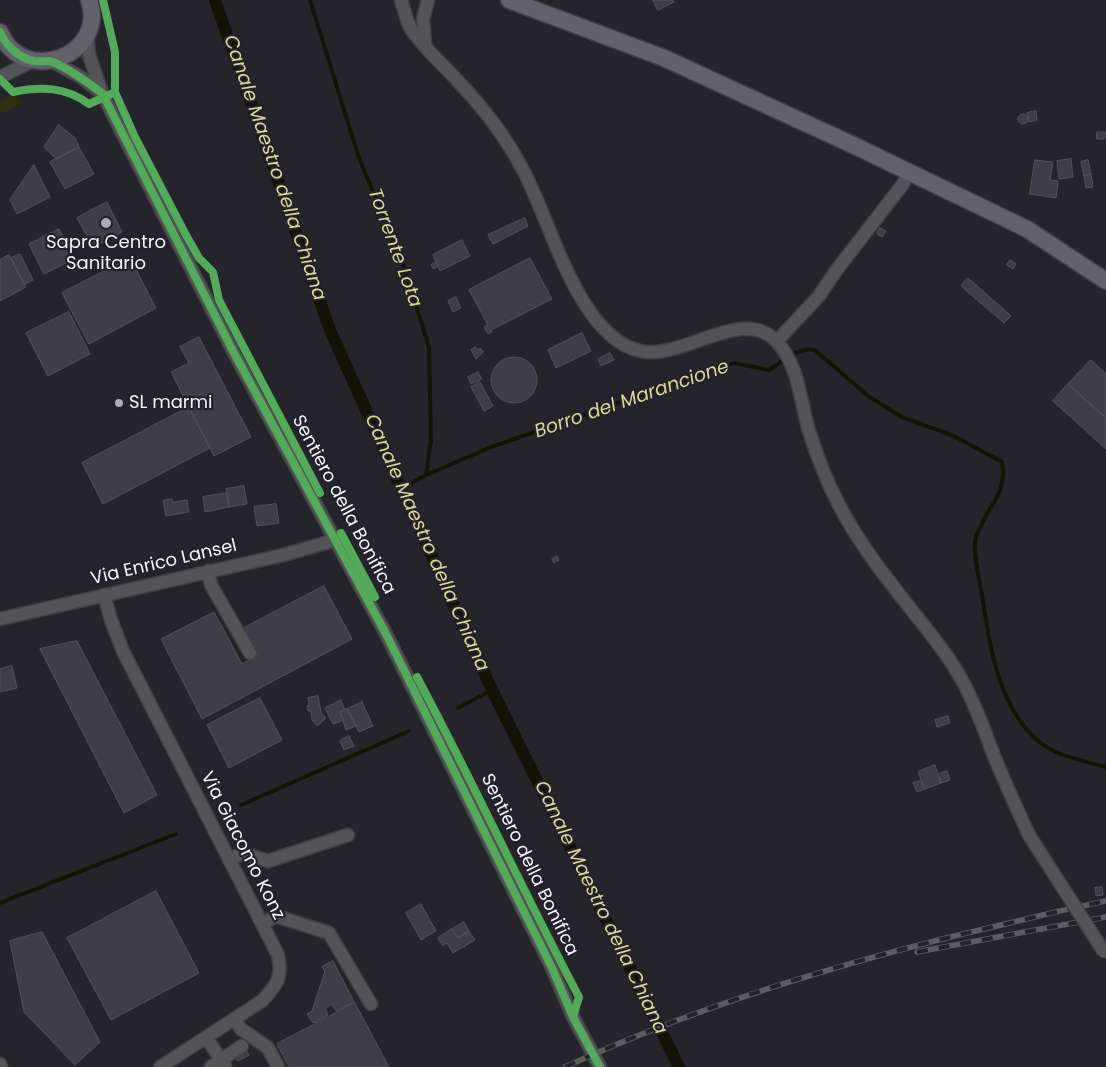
<!DOCTYPE html>
<html>
<head>
<meta charset="utf-8">
<style>
	body { margin:0 }
	canvas { display:block; background:#25242a }
</style>
</head>
<body>
<canvas width="1106" height="1067"></canvas>
<script>
const ctx = document.querySelector('canvas').getContext('2d');
ctx.lineJoin = 'round';
function fillPath(path, color) { ctx.fillStyle = color; ctx.fill(path, 'evenodd'); }
function strokePath(path, color, width, dash) { ctx.strokeStyle = color; ctx.lineWidth = width; ctx.lineCap = dash ? 'butt' : 'round'; ctx.setLineDash(dash || []); ctx.stroke(path); }
function write(font, color, halo, rows, align = 'center') {
  ctx.font = font + ' Poppins,sans-serif'; ctx.lineWidth = 4.5; ctx.setLineDash([]); ctx.textBaseline = 'middle'; ctx.strokeStyle = halo; ctx.fillStyle = color; for (const [text, x, y, turn = 0] of rows) {
    ctx.save(); ctx.translate(x, y); ctx.rotate((+turn || 0) * Math.PI / 180); ctx.textAlign = isNaN(turn) ? turn : align; if (halo) ctx.strokeText(text, 0, 0); ctx.fillText(text, 0, 0); ctx.restore();
  }
}
fillPath(new Path2D(`
	M14 94 22 103 0 114V101Z`), '#2f2e0a');
strokePath(new Path2D(`
	M310 0 359 158 403 264 429 347 431 440 426 475 401 489
	M426 475 491 447 734 363 769 370C784 361 796 347 815 350L868 396 902 417 954 436 1002 462C1007 494 991 501 980 528 978 532 975 537 975 542 974 559 979 578 982 595 990 646 998 710 1042 744 1059 757 1085 761 1106 767
	M458 708 492 690
	M241 805 409 731
	M0 903 176 834`), '#141204', 4);
strokePath(new Path2D(`
	M215 0 330 330 492 690 679 1067`), '#141204', 12);
const building = new Path2D(`
	M653 0H673L674 2 658 10Z
	M1036 111 1037 120 1029 122 1027 113Z
	M1018 119a5 5 0 1 1 10 0a5 5 0 1 1-10 0Z
	M59 125 75 138 79 147 56 159 44 147Z
	M1097 132H1105L1104 139H1097Z
	M79 147 94 174 65 189 50 162Z
	M1071 159 1073 177 1059 179 1057 161Z
	M1035 160 1053 162 1050 180 1058 181 1056 198 1030 194Z
	M1088 160 1091 174 1084 176 1081 162Z
	M34 165 50 197 17 214 10 200Z
	M1091 174 1093 187 1086 188 1084 176Z
	M107 202 122 232 93 247 77 218Z
	M525 218 528 226 493 244 488 235Z
	M880 228 886 231 882 237 877 234Z
	M59 229 74 259 44 274 29 244Z
	M462 240 470 256 440 271 433 255Z
	M20 254 33 280 24 285 11 258Z
	M9 255 26 287 0 301V260Z
	M130 258 156 308 89 344 62 293Z
	M530 258 552 299 491 330 492 332 488 334 484 327 488 325 469 290Z
	M1010 260 1016 264 1013 269 1007 265Z
	M436 262 438 266 433 269 431 265Z
	M968 278 1011 316 1004 323 961 286Z
	M456 297 461 308 453 312 448 301Z
	M69 312 90 354 48 376 26 333Z
	M582 333 591 351 556 368 548 350Z
	M199 337 251 437 214 456 171 372 189 363 180 347Z
	M476 347 478 350 480 348 483 352 476 359 471 350Z
	M610 353 614 360 601 366 598 359Z
	M491 380a23 23 0 1 1 46 0a23 23 0 1 1-46 0Z
	M1091 360 1106 374V418L1068 384Z
	M478 372 482 379 471 384 468 377Z
	M480 382 493 406 484 411 471 387Z
	M1068 384 1106 418V449L1053 401Z
	M189 407 210 448 103 504 82 463Z
	M244 486 247 504 229 507 226 489Z
	M227 493 229 507 205 512 203 497Z
	M172 499 173 502 187 500 189 512 166 516 163 501Z
	M276 504 279 523 257 526 254 507Z
	M557 556 559 560 554 563 552 559Z
	M324 586 352 639 202 719 161 639 214 612 242 664 258 655 244 628Z
	M77 641 157 795 124 813 40 649Z
	M12 666 17 688 0 692V669Z
	M318 696 321 712 326 718 317 726 312 720 311 711H308L307 706 309 705 308 698Z
	M260 698 282 740 229 768 207 725Z
	M341 700 345 710 340 712 344 720 333 724 325 708Z
	M362 702 373 726 359 732 347 709Z
	M347 709 356 726 346 730 340 712Z
	M948 716 950 723 937 727 935 720Z
	M349 736 354 746 344 750 340 741Z
	M935 765 941 783 925 789 918 772Z
	M947 771 950 780 941 783 938 774Z
	M921 781 925 789 917 792 913 783Z
	M1102 887 1103 895 1096 896 1095 888Z
	M156 891 199 973 111 1020 67 938Z
	M421 904 436 931 421 940 406 913Z
	M464 922 469 931 458 938 452 929Z
	M452 929 458 938 469 931 475 940 453 953 447 943 443 946 438 938Z
	M42 932 100 1042 75 1065 24 1012 10 941Z
	M333 961 354 1002 336 1011 332 1004 325 1008 328 1015 313 1023 307 1014 312 1011 325 971 322 967Z
	M355 1003 389 1067H289L277 1044Z
	M246 1050 249 1055 238 1061 235 1056Z`);
fillPath(building, '#3f3e48');
strokePath(building, '#525157', 1);
const minor = new Path2D(`
	M401 0C404 9 406 19 410 27 417 41 444 66 455 78 481 105 506 137 523 170 551 221 577 336 640 351 682 361 742 305 776 341 799 364 800 401 809 431 817 456 827 482 839 505 858 542 885 576 910 608 929 632 949 656 963 682 976 706 985 732 994 756 1005 783 1017 809 1029 835
	M87 33 89 55 102 93 233 351 386 634 552 968 573 1017 600 1067
	M425 44 423 19 428 0
	M51 61 79 76 102 93
	M0 77 33 61
	M777 341 819 296 835 272 903 184 909 173
	M208 571 211 585 250 653
	M104 595 111 620 123 651 278 955C283 978 277 984 262 1001L160 1067
	M0 619 283 555 336 540
	M229 860 243 853 268 861 348 835
	M262 924 276 916 329 933 371 1004
	M234 1019 241 1029 268 1048 278 1067
	M206 1037 225 1066
	M0 1064 1 1067
	M211 1067 242 1046`);
const major = new Path2D(`
	M509 0 664 58 853 145 1027 229 1106 281
	M0 32C23 88 108 55 89 0`);
strokePath(minor, '#403f44', 15);
strokePath(major, '#403f44', 19);
strokePath(minor, '#535358', 12);
strokePath(major, '#61606b', 16);
const rail = new Path2D(`
	M917 952 1106 917
	M565 1067C700 1005 843 962 988 928 1027 919 1066 909 1106 901`);
strokePath(rail, '#5c5b60', 5.5);
strokePath(rail, '#23222c', 4, [11]);
const minorBridge = new Path2D(`
	M1029 835 1104 952`);
strokePath(minorBridge, '#403f44', 15, []);
strokePath(minorBridge, '#535358', 12);
strokePath(new Path2D(`
	M103 0 115 52V92L135 137 186 235 199 258 213 272 219 300 320 493
	M0 32C6 46 19 58 34 61 40 62 47 60 53 62 71 70 86 81 102 93L233 351 386 634 552 968 573 1017 600 1067
	M0 79 13 92C41 86 66 87 89 104L111 94
	M341 533 375 597
	M417 677C473 782 523 891 579 997L573 1017`), '#51ab58', 8);
for (const [x, y, r, color] of [
	[106,223,6,"#acabb2"],
	[119,403,5,"#acabb2"]
]) { const dot = new Path2D(); dot.arc(x, y, r, 0, 2 * Math.PI); ctx.fillStyle = color; ctx.fill(dot); strokePath(dot, '#23222c', 2); }
write('18px', '#f4f3fb', '#23222c', [
	["Sapra Centro",106,243],
	["Sanitario",106,264],
	["SL marmi",129,403,"left"]
]);
write('18px', '#f4f3fb', '#23222c', [
	["Sentiero della Bonifica",343,505,62],
	["Via Enrico Lansel",164,563,-13],
	["Via Giacomo Konz",242,846,63],
	["Sentiero della Bonifica",529,865,64]
]);
write('italic 19px', '#d9d792', '#23222c', [
	["Canale Maestro della Chiana",274,168,71],
	["Torrente Lota",394,248,70],
	["Borro del Marancione",632,400,-19],
	["Canale Maestro della Chiana",426,543,66],
	["Canale Maestro della Chiana",600,908,64]
]);
</script>
</body>
</html>
